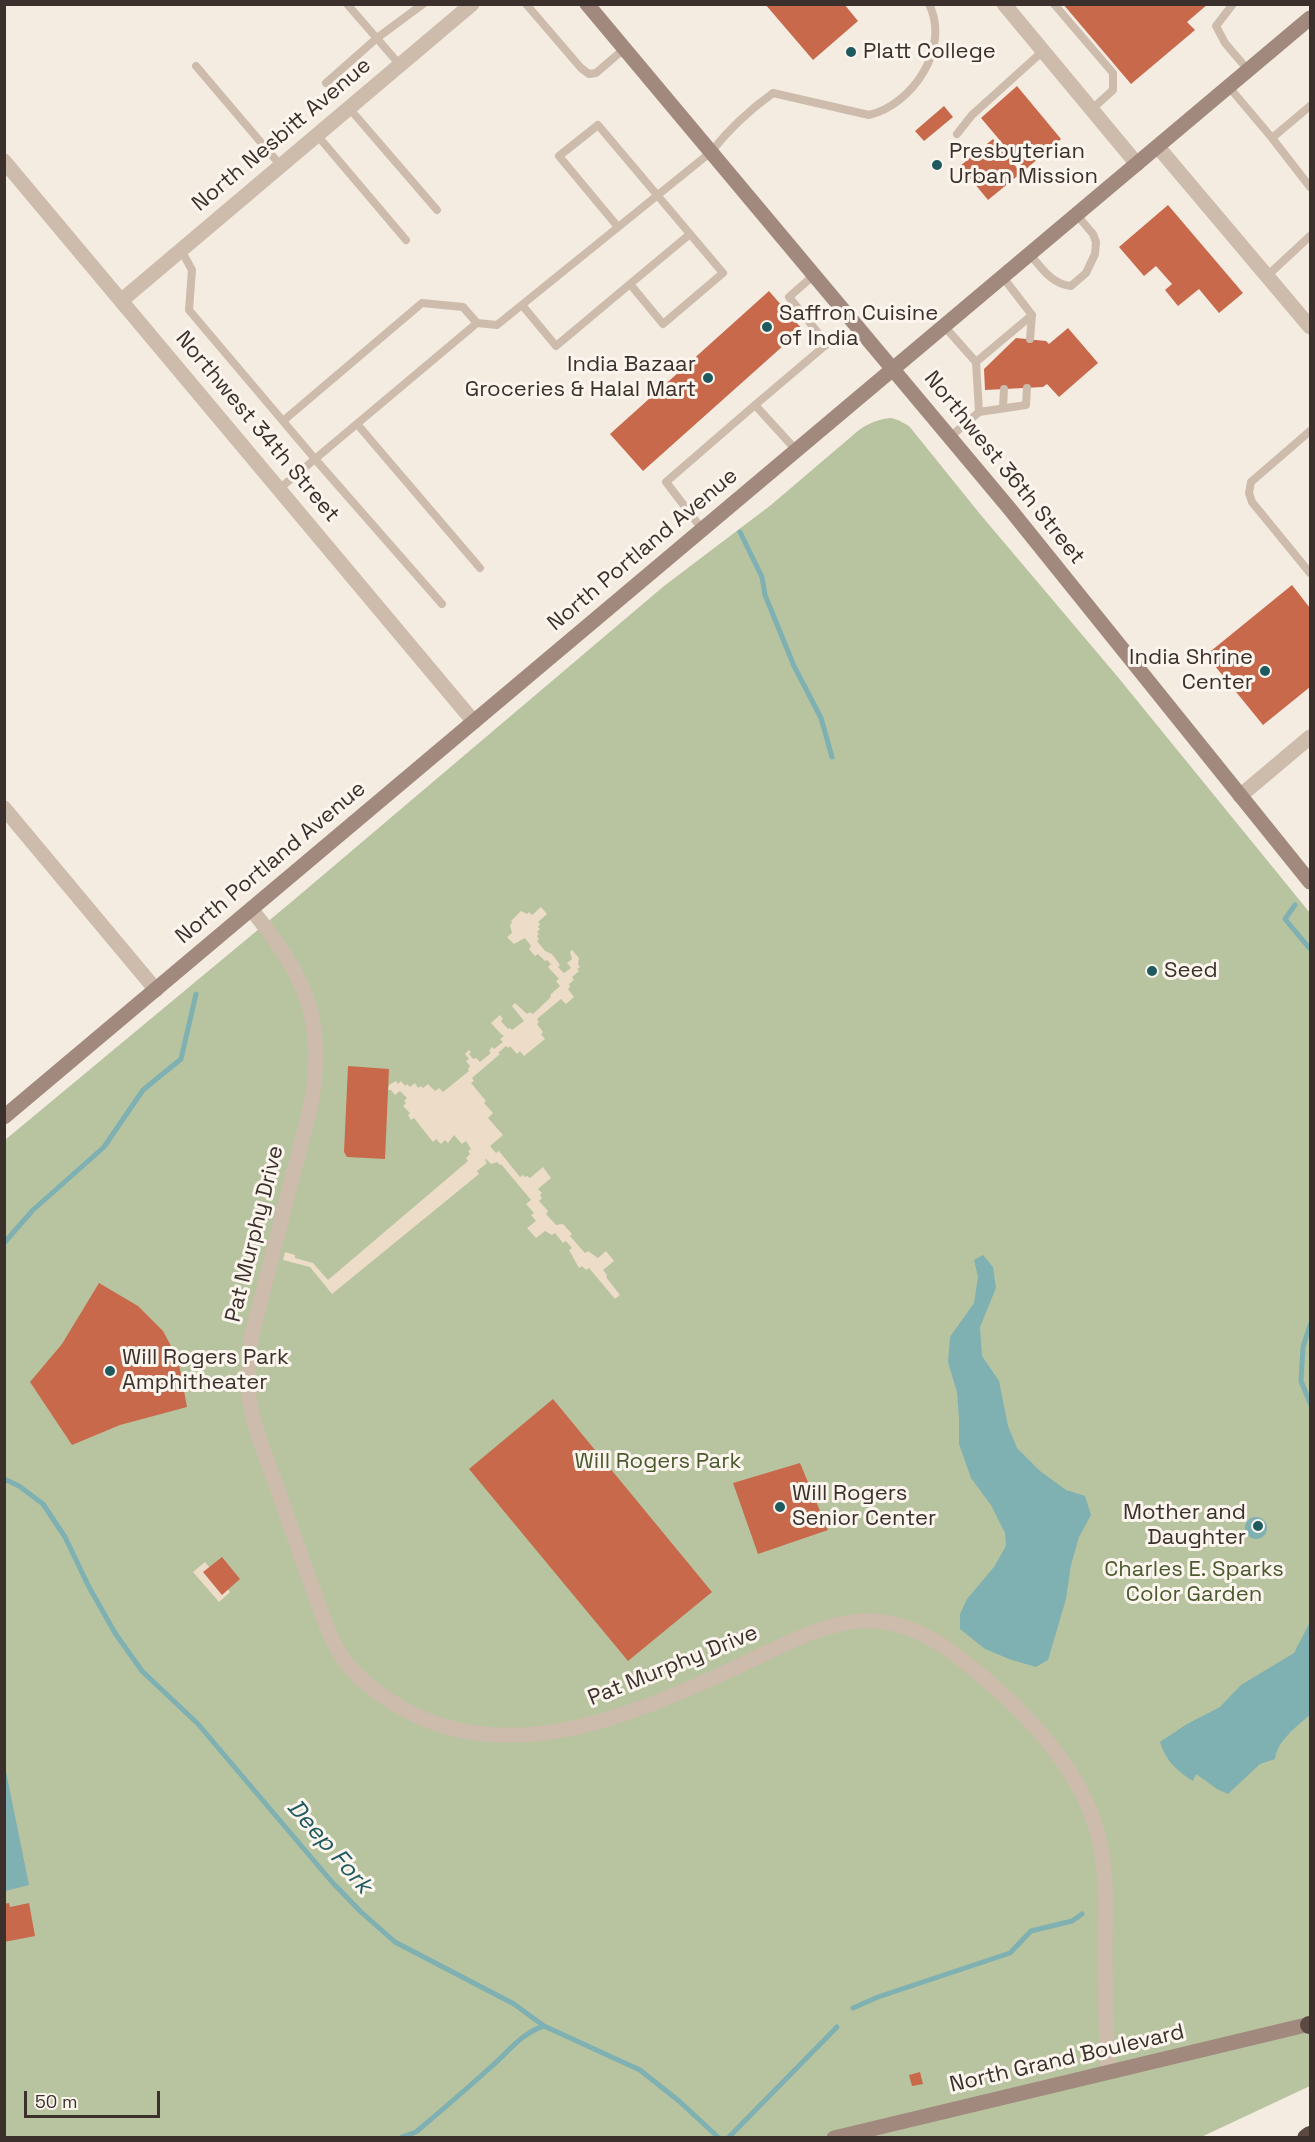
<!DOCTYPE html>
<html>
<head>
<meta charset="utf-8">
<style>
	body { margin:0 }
	#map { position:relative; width:1315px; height:2142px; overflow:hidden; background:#f4ebe1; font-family:"Space Grotesk",sans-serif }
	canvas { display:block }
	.frame { position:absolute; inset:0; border:6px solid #3b302b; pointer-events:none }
	.scale { position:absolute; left:24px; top:2091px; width:136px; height:27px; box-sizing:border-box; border:3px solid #3b302b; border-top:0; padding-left:8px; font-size:18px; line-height:21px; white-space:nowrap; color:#3b302b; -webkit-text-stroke:4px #fbf5ee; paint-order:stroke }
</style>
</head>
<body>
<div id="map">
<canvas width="1315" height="2142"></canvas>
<div class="frame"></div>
<div class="scale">50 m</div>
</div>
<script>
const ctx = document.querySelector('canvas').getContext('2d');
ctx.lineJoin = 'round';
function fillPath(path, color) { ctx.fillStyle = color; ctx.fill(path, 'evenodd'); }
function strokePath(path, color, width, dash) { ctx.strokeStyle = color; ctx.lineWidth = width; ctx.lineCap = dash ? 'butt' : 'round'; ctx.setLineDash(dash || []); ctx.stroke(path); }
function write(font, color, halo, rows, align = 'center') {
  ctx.font = font + ' "Space Grotesk",sans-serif'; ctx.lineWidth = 6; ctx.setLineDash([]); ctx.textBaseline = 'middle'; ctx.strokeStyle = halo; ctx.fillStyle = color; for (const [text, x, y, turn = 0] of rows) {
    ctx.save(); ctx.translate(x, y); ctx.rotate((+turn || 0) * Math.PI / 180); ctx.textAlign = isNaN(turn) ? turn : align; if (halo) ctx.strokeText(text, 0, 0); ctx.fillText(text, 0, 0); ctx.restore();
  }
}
fillPath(new Path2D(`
	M891 418 898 420 909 426 980 514 1117 676 1310 913V2086L1199 2138H5V1140L289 904 664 586 771 505 859 430C869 423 879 419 891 418Z`), '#b8c4a0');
fillPath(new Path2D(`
	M541 907 547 914 538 922 540 924 538 927 540 929 537 932 539 934 537 936 539 939 537 941 545 951 552 954 560 965 558 967 564 973 571 968 567 963 572 959 570 952 572 950 579 958 578 964 580 967 577 969 579 971 572 977 574 980 569 984 570 987 568 989 574 997 566 1004 561 999 537 1019 539 1022 537 1024 543 1032 541 1034 545 1039 524 1056 520 1051 517 1054 510 1046 508 1048 506 1046 498 1053 500 1054 472 1078 474 1081 471 1083 486 1101 484 1103 493 1113 488 1118 503 1135 490 1146 496 1153 499 1151 520 1177 523 1175 525 1177 527 1176 530 1178 543 1167 551 1178 538 1189 542 1193 540 1195 542 1198 539 1201 548 1211 546 1214 556 1225 563 1224 572 1234 570 1236 585 1253 588 1251 598 1258 606 1251 614 1261 603 1270 607 1275 606 1277 620 1295 615 1299 589 1268 586 1270 582 1266 579 1268 569 1250 572 1248 566 1241 563 1243 555 1233 552 1235 545 1231 536 1238 527 1228 536 1221 531 1215 534 1213 526 1204 531 1200 501 1164 500 1165 497 1162 491 1164 486 1159 485 1160 487 1163 477 1171 479 1174 332 1294 310 1267 283 1260 285 1252 295 1255V1258L313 1263 328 1280 468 1161 466 1158 470 1154 468 1151 471 1149 466 1141 462 1144 454 1135 448 1143 445 1140 441 1144 436 1139 433 1142 414 1118 411 1120 408 1115 410 1113 403 1106 406 1103 404 1101 407 1098 400 1091 395 1095 391 1090H388L389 1085 396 1081 398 1084 401 1081 405 1086 407 1084 410 1087 415 1083 418 1088 421 1086 423 1088 428 1084 435 1091 439 1088 443 1092 469 1071 468 1069 470 1066 466 1061 469 1059 465 1054 469 1050 471 1052 469 1054 473 1059 476 1058 480 1062 491 1053 489 1051 492 1047 494 1049 503 1042 500 1039 504 1036 501 1034 491 1023 500 1015 503 1019 501 1021 508 1029 510 1028 512 1030 524 1021 512 1006 515 1003 527 1014 530 1012 533 1014 551 997 550 995 560 986 556 981 559 979 548 967 551 964 547 960 545 961 538 954 535 956 529 949 531 946 525 938 514 944 507 937 512 933 510 925 512 923 511 921 521 911 527 914 529 912 532 915Z
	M205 1562 230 1592 219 1602 193 1572Z`), '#ecdcc8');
fillPath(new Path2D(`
	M983 1255 993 1267 996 1288 980 1327 982 1356 999 1381 1008 1426 1017 1448 1040 1471 1066 1490 1085 1496 1091 1515 1079 1537 1071 1565 1066 1599 1048 1660 1036 1667 1009 1659 985 1649 960 1629V1614L967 1599 994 1567 1006 1546 1005 1533 991 1505 971 1478 959 1444V1419L957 1392 948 1362 950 1337 974 1303 978 1277 974 1260Z
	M1245 1528a11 11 0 1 1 22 0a11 11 0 1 1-22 0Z
	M1310 1622V1715C1297 1726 1277 1741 1275 1759L1260 1764 1228 1794 1217 1789 1196 1774 1193 1781C1176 1770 1166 1761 1160 1742L1187 1724 1220 1707 1241 1685 1294 1653Z
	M4 1762 29 1885 5 1891Z`), '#7fb0b2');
strokePath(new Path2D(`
	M740 532 762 577 765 595 794 666 821 718 832 757
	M1295 905 1285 919 1310 949
	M4 1243 33 1210 104 1147 143 1090 181 1059 196 994
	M1310 1325 1303 1347 1301 1381 1310 1403
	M4 1479 19 1486 43 1504 65 1537 89 1587 115 1633 142 1671 198 1724 332 1882 361 1912 395 1942 514 2004 544 2026 640 2070 679 2101 719 2138
	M853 2008 878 1997 1010 1953 1031 1931 1072 1921 1082 1914
	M402 2137 416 2132C442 2110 468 2088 493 2065 510 2050 522 2033 544 2026
	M728 2138 837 2027`), '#7fb0b2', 5);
fillPath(new Path2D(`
	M765 4H844L858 21 813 60Z
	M1063 4H1208L1187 22 1195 30 1131 84Z
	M1017 86 1061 139 1025 170 981 118Z
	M944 106 953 117 924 141 915 131Z
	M993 139 1021 173 988 200 960 166Z
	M1168 205 1243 293 1219 313 1199 289 1178 306 1165 290 1172 284 1156 266 1144 276 1119 247Z
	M769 291 802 329 643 471 610 434Z
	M1068 328 1098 363 1059 397 1047 384 1043 387 985 390 984 369 1016 338 1046 341 1049 344Z
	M1292 585 1310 608V687L1263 725 1206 655Z
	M348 1066 389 1069 385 1159 347 1157 344 1152Z
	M99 1283 138 1306 163 1331 178 1359 187 1407 120 1425 72 1445 30 1382 62 1344Z
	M553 1399 712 1592 628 1661 469 1469Z
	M800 1463 828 1530 758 1554 733 1483Z
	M222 1557 240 1579 222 1595 203 1572Z
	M9 1903 10 1907 29 1903 35 1936 4 1942V1904Z
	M920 2072 923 2084 912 2086 909 2075Z`), '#c8694b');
strokePath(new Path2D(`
	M347 4 400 65
	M526 4 581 68 589 74 596 73 624 49
	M1054 4 1113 73V90L1091 110
	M1233 4 1216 26 1225 43 1248 70
	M196 66 281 166
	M326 83 377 38 423 4
	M1229 87 1272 138 1310 106
	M349 108 437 210
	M957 134 972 115 1043 51
	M317 135 406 240
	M1272 138 1310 187
	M618 227 559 156 598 125 723 273 663 324 630 284 690 234
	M181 250 192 270 189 310 315 459 279 489
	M1029 253C1041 267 1051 284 1071 286L1086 273 1095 254 1096 242 1093 234 1076 214
	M1002 276 1032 315 1030 339
	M1267 276 1310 236
	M522 305 556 346 630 284
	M944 326 976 362 1032 315
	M976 362 979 412
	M1003 407 1004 389
	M283 421 422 303 463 307 477 323
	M357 424 480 568
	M1310 431 1251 482 1249 493 1252 502 1310 573
	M950 437 979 412 1026 405 1027 388
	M796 450 755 405 827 344 789 297 814 275
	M702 529 666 482 755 405
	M442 604 315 459 477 323 497 325 711 152C729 129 748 111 773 93L869 115C912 105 951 48 929 4`), '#cdbbac', 8);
strokePath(new Path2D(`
	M1004 4 1137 164
	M1158 147 1310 327
	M4 161 474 722
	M122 300 472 4
	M1240 796 1310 737
	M4 808 156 990
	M251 909C305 976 326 1017 311 1105L251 1338C250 1357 247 1377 249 1397 253 1426 265 1454 275 1482 288 1519 301 1557 315 1594 322 1616 331 1642 345 1661 363 1685 389 1702 415 1715 516 1763 625 1717 720 1675 763 1656 825 1618 872 1621 923 1623 963 1659 999 1691 1045 1733 1086 1781 1100 1843 1108 1880 1105 1916 1105 1954 1105 1993 1106 2033 1108 2072`), '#cdbbac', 15);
strokePath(new Path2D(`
	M587 4 1009 508 1310 882
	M4 1117 1310 18
	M834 2138 1310 2024`), '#a18a7d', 15);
strokePath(new Path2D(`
	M1309 2025H1310
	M1306 2138 1310 2135`), '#5c4a42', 18);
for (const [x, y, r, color] of [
	[851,52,6,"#1f5a5e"],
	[937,165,6,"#1f5a5e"],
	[767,327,6,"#1f5a5e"],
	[708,378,6,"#1f5a5e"],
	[1265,671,6,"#1f5a5e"],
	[1152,971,6,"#1f5a5e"],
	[110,1371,6,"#1f5a5e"],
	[780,1507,6,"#1f5a5e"],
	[1258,1526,6,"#1f5a5e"]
]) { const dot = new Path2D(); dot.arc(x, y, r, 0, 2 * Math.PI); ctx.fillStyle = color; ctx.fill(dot); strokePath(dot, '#fbf5ee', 2); }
write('22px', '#3b302b', '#fbf5ee', [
	["Platt College",863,52],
	["Presbyterian",949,152],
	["Urban Mission",949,177],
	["Saffron Cuisine",779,314],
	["of India",779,339],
	["India Bazaar",696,365,"right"],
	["Groceries & Halal Mart",696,390,"right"],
	["India Shrine",1253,658,"right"],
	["Center",1253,683,"right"],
	["Seed",1164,971],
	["Will Rogers Park",122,1358],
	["Amphitheater",122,1383],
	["Will Rogers",792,1494],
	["Senior Center",792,1519],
	["Mother and",1246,1513,"right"],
	["Daughter",1246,1538,"right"]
], 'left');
write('22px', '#3b302b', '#fbf5ee', [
	["North Nesbitt Avenue",282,135,-40],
	["Northwest 34th Street",257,427,50],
	["Northwest 36th Street",1004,468,51],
	["North Portland Avenue",643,550,-40],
	["North Portland Avenue",271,863,-40],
	["Pat Murphy Drive",255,1234,-76],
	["Pat Murphy Drive",673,1666,-22],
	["North Grand Boulevard",1067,2059,-13]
]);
write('22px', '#4a5a2e', '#fbf5ee', [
	["Will Rogers Park",658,1462],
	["Charles E. Sparks",1194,1570],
	["Color Garden",1194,1595]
]);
write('italic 24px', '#1f5a5e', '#fbf5ee', [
	["Deep Fork",329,1847,49]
]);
</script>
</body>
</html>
